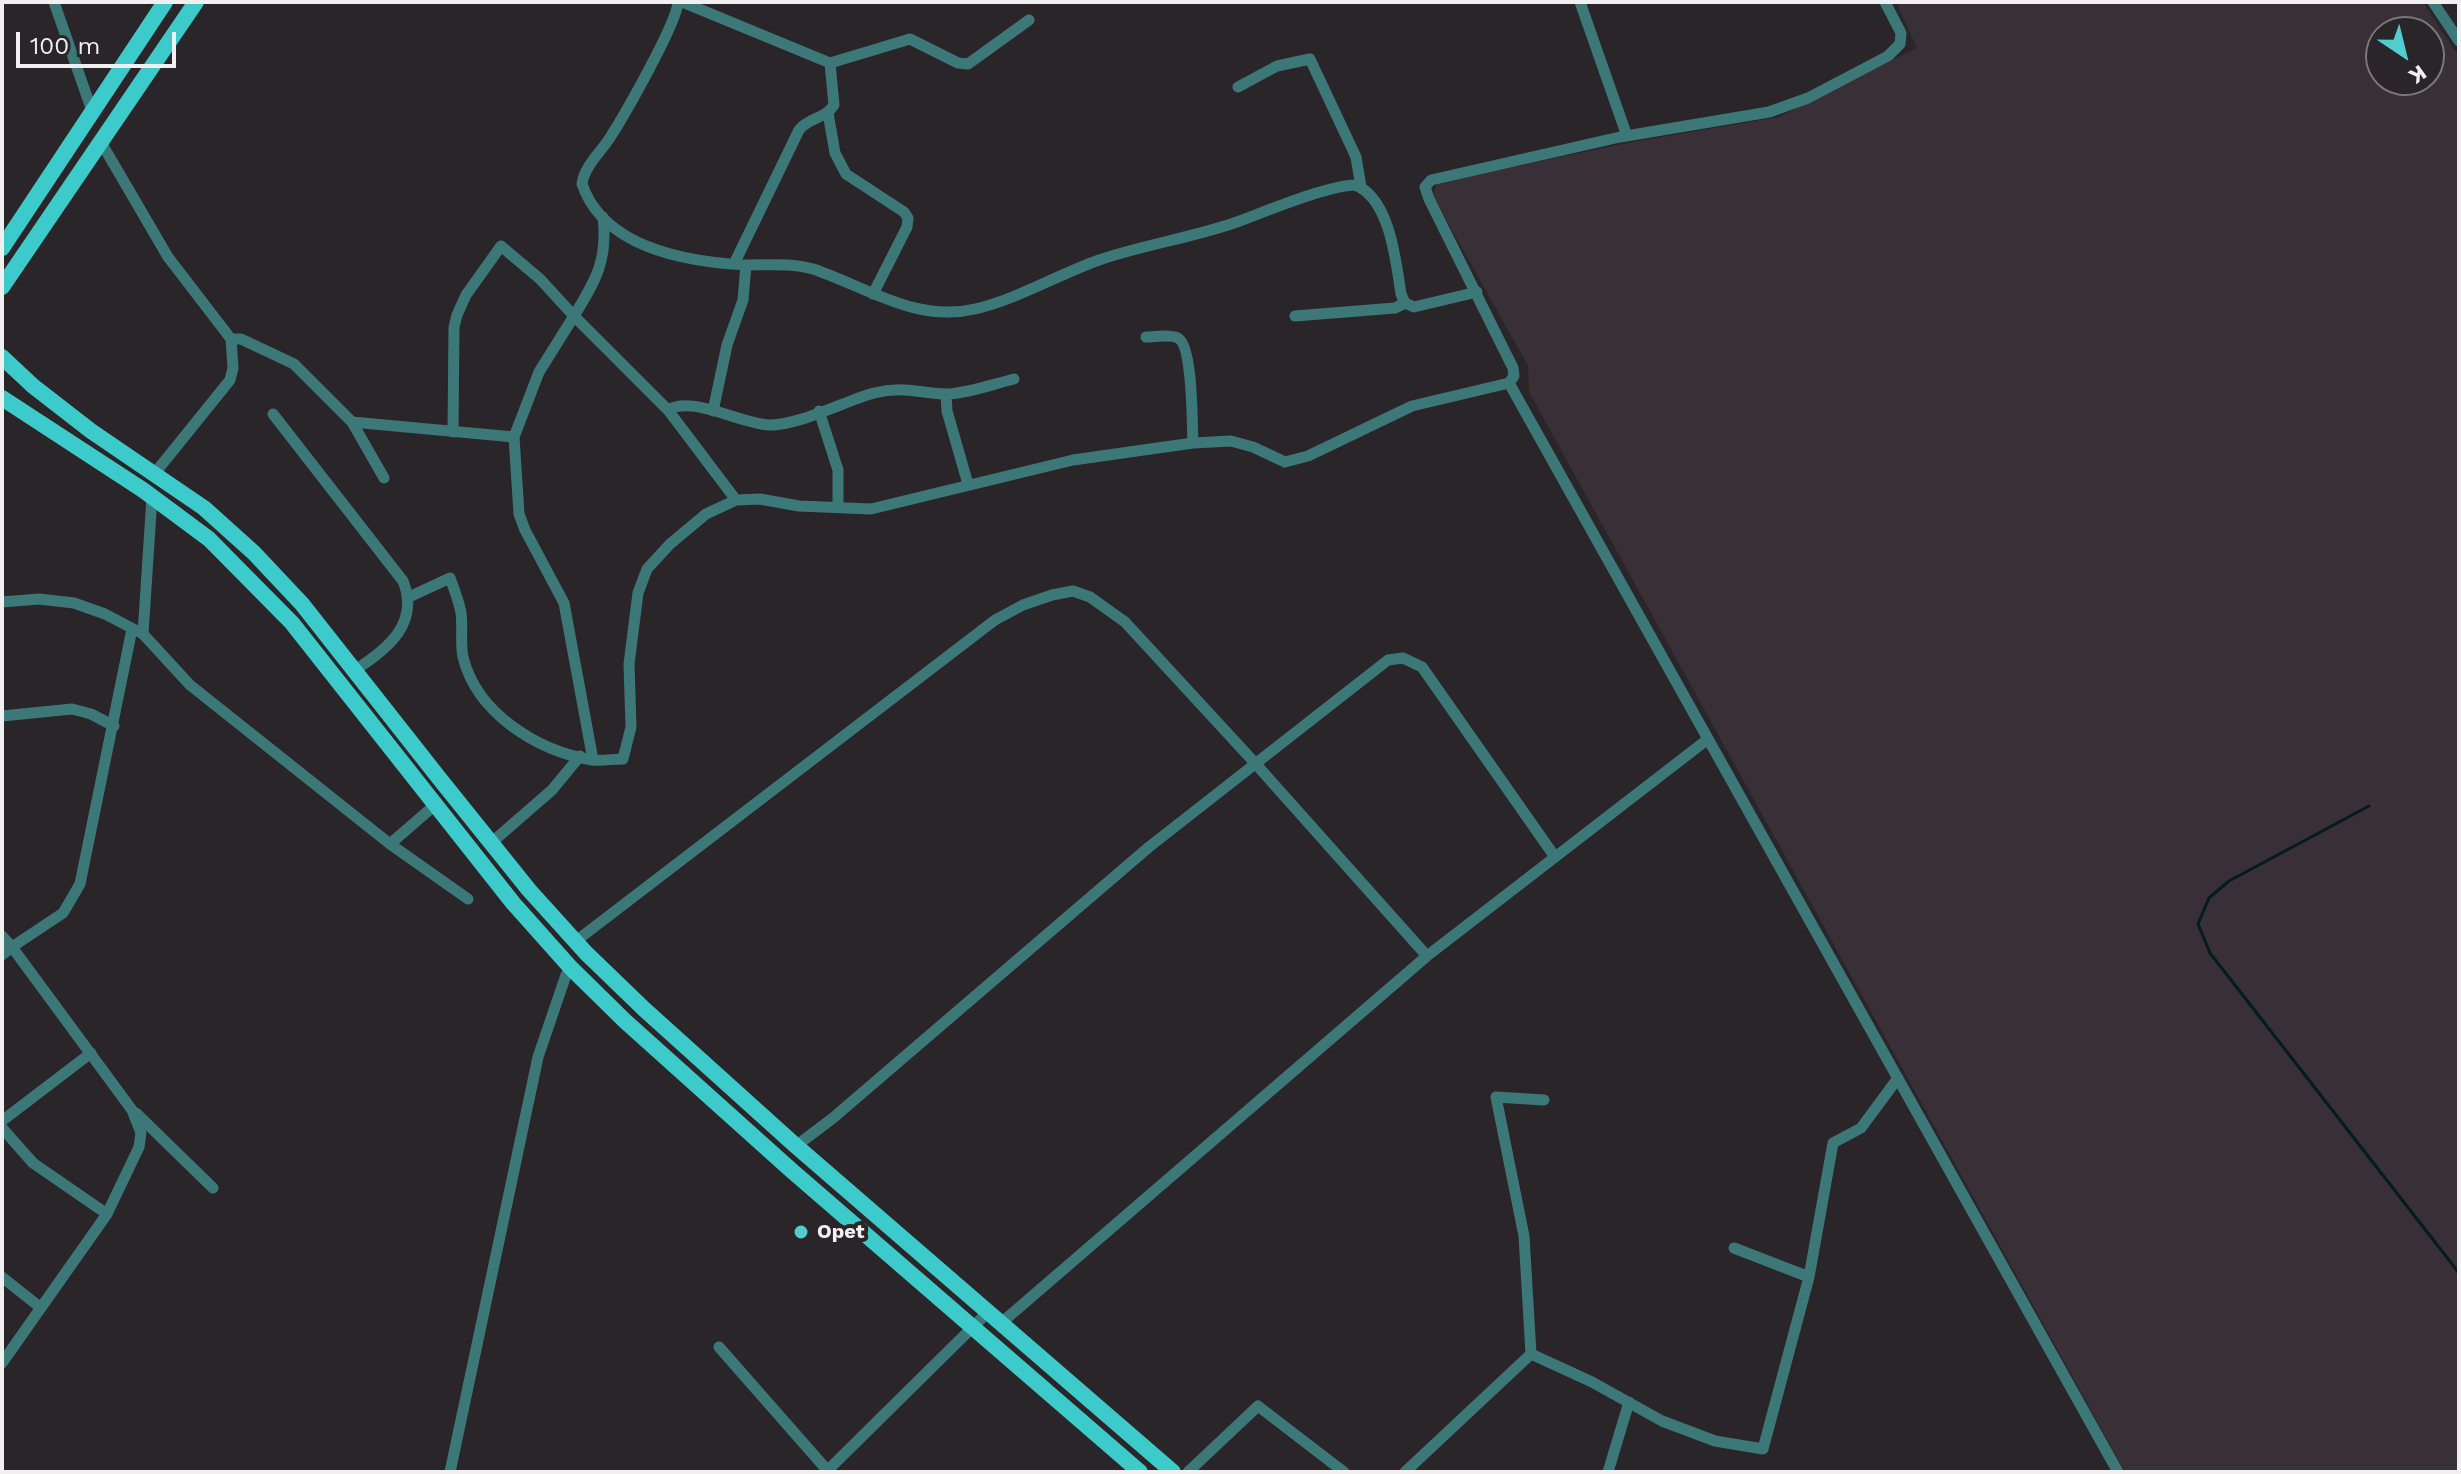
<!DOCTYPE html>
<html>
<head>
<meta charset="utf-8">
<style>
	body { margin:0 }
	#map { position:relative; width:2461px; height:1474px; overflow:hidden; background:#2a2529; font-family:"Work Sans",sans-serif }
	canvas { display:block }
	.frame { position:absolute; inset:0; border:4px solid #f2eff1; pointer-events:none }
	.north { position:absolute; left:2365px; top:16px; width:80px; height:80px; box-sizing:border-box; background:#2a2529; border:2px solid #7a7679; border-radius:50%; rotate:145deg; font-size:22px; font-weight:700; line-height:32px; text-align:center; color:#f2eff1 }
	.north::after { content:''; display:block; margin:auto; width:28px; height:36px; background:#52cdce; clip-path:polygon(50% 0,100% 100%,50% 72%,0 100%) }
	.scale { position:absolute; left:16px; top:32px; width:160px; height:36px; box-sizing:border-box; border:4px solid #f2eff1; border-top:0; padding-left:10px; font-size:24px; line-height:28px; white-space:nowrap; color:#f2eff1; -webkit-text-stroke:6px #2a2529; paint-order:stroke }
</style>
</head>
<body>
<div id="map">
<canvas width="2461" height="1474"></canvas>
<div class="frame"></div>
<div class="north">K</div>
<div class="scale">100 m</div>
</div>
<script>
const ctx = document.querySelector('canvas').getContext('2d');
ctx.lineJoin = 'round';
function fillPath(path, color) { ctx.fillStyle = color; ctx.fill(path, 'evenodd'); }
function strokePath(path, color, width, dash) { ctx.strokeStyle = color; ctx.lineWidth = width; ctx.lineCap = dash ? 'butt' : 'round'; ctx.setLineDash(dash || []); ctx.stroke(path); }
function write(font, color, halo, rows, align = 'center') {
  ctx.font = font + ' "Work Sans",sans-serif'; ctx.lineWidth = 8; ctx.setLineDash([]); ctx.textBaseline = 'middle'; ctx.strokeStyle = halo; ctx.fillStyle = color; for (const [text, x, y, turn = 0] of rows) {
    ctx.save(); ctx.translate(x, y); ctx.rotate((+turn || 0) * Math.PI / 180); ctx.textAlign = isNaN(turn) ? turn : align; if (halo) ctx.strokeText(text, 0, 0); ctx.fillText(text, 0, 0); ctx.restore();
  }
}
fillPath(new Path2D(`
	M1896 2H2423L2454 50 2459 53V1472H2125L1529 392 1528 366 1433 196 1436 183 1632 142 1779 117 1917 48ZM2381 32H2429V80H2381Z`), '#392f37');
strokePath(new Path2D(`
	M2369 806 2229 881 2209 898 2198 924 2210 953 2459 1273`), '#031c1c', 3);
strokePath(new Path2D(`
	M54 2 92 111
	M678 2C677 23 625 114 611 136 602 151 584 166 582 184 604 248 687 262 746 265 768 265 792 263 813 269 867 287 915 323 975 309 1018 299 1057 275 1099 260 1143 245 1190 238 1234 223 1262 213 1328 185 1355 185 1390 198 1396 262 1401 294L1405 303 1414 307 1477 292
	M682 2 830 63 910 39 958 63 968 64 1029 20
	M1580 2 1627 136
	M2433 2 2459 41
	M1238 87 1277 66 1310 59 1356 157 1361 187
	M828 113 835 153 846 174 904 212 908 218 907 227 873 294
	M102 144 168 257 231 339 233 368 230 380 155 473
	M734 264 799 130C809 117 825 119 834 105L830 63
	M1295 316 1395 308 1405 303
	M1146 337C1155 337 1170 334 1178 338 1193 346 1192 425 1193 443
	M231 339H241L294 364 352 422 514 437 539 372 574 316 668 410 736 500
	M1509 383 2118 1472
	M946 394 947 411 968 484
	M668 410C693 395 740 424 769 425 797 426 845 401 874 393 904 385 921 394 948 394 969 393 993 384 1014 379
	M713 411 727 345 743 300 746 265
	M819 411 838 470V507
	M273 414 403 581C420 623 388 649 355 670
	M352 422 384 478
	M453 432 454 327 457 315 466 295 501 246 540 279 574 316C596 280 608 260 603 217
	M514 437 519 514 525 530 564 603 593 760
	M409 597 450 578C454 589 459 601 461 613 463 627 460 643 463 657 477 714 538 751 592 760 602 761 613 759 623 759L631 727 629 664 638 593 647 569 670 544 706 514 736 500 760 499 799 506 871 509 1073 460 1193 443 1231 441 1253 447 1285 462 1308 456 1412 406 1509 383 1514 376 1513 368 1429 199 1425 187 1431 180 1620 137 1769 112 1808 98 1888 56 1900 44 1901 33 1885 2
	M2 602 39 599 74 603 105 614 143 634 190 685 390 844 435 805
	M143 634 152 497
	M2 716 72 709 91 714 114 726
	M491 843 552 790 580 756
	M390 844 468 899
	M2 936 12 947 2 955
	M576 941 995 620 1023 605 1052 595 1073 591 1090 597 1125 622 1254 762 1427 956
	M136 1113 213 1188
	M2 1121 91 1053
	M2 1128 33 1163 107 1214
	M796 1146 833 1118 1149 847 1388 660 1403 658 1422 667 1555 857
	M1734 1248 1809 1277
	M2 1277 41 1308
	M1000 1324 1427 956 1708 739
	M719 1347 827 1470
	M1531 1354 1592 1382 1662 1421 1715 1441 1763 1449 1809 1277 1833 1143 1861 1128 1898 1078
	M2 1363 107 1214 139 1147 141 1133 132 1110 12 947 63 913 80 884 132 629
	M450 1472 538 1057 566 975 571 968
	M826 1472 987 1313
	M1188 1472 1258 1406 1344 1472
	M1405 1472 1531 1354 1524 1236 1496 1097 1544 1100
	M1608 1472 1629 1402`), '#3d7879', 11);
strokePath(new Path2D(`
	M2 248 165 2
	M2 287 196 2
	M2 357 33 386 91 431 204 508 254 553 302 604 439 778 529 890 586 953 644 1009 796 1146 1173 1472
	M2 398 143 490 209 539 292 623 513 903 571 968 625 1021 791 1170 1140 1472`), '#3dcacb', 16);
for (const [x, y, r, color] of [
	[801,1232,8,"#52cdce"]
]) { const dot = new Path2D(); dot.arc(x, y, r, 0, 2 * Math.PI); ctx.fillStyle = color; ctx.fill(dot); strokePath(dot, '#2a2529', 3); }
write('bold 20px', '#f2eff1', '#2a2529', [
	["Opet",817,1232]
], 'left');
</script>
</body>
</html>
